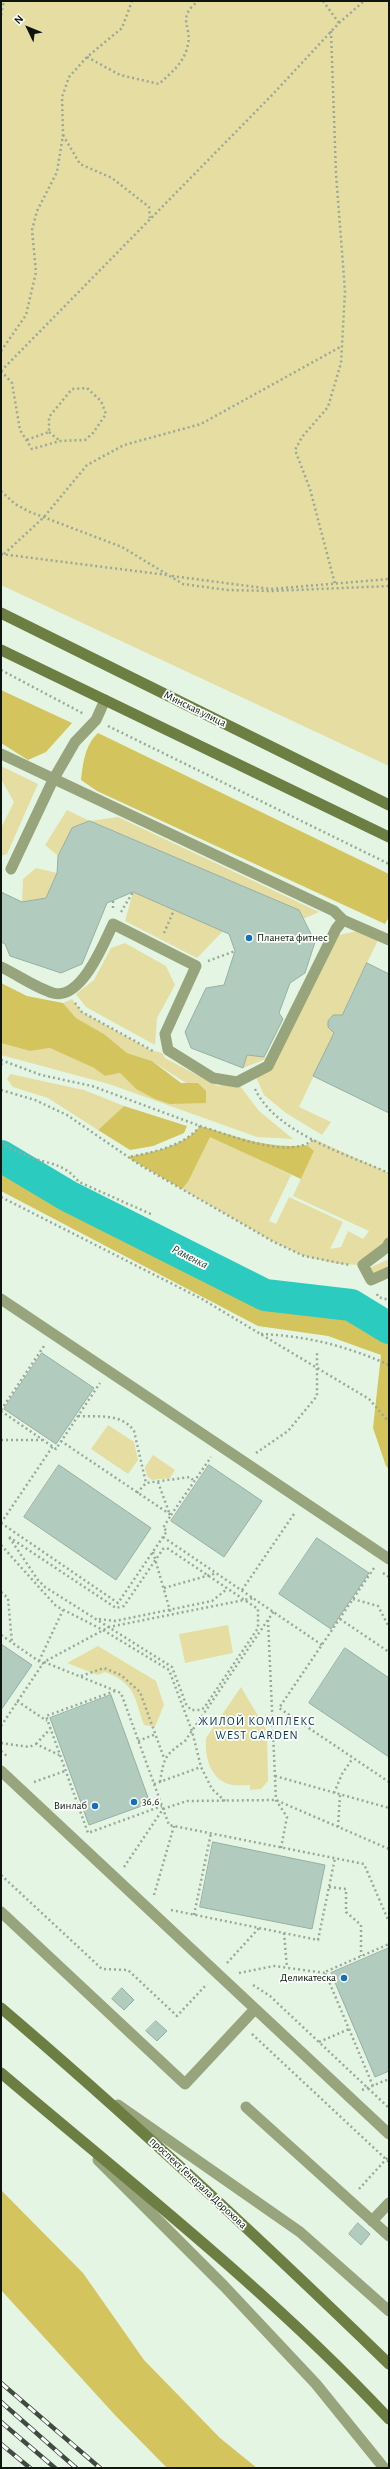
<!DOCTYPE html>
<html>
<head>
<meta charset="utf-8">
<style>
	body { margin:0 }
	#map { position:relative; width:390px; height:2469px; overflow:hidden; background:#e4f6e3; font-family:"Alegreya Sans",sans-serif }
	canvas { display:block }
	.frame { position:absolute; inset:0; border:2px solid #0e140e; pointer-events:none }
	.north { position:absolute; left:8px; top:8px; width:40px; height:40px; -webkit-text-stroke:3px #fbfffb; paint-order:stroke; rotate:313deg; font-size:11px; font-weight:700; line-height:16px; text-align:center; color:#0e140e }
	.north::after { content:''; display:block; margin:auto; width:14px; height:18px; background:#0e140e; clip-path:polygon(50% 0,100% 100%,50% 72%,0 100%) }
</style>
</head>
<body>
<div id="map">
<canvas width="390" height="2469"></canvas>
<div class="frame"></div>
<div class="north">N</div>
</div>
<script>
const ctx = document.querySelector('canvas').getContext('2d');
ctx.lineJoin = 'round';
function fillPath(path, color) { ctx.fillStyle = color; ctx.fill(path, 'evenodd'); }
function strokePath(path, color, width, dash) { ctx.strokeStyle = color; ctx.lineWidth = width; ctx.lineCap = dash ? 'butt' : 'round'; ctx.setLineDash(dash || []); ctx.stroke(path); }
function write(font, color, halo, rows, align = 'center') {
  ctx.font = font + ' "Alegreya Sans",sans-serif'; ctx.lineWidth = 3.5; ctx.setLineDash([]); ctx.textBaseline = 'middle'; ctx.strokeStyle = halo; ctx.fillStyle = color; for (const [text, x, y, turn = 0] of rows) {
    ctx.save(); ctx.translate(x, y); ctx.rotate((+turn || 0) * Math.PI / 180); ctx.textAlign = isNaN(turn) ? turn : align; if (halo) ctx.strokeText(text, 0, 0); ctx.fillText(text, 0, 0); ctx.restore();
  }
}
fillPath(new Path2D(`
	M1 1H389V766L1 585Z
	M1 766 38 784 7 854 1 856V828L14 802 1 779Z
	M67 810 90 821 118 817 319 912 303 919 299 910 91 821 72 828 58 856 45 845Z
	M36 868 57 873 46 898 22 902 23 879Z
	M133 892 223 931 197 958 125 921Z
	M357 931 378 940 342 1015H333L328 1021V1027L334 1033 299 1107 331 1122 322 1135 286 1113 264 1095 256 1077 339 935Z
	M125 943 166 966 175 985 157 1018 155 1045 86 1007 76 994 94 980 111 948Z
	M72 999 82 1012 150 1050 162 1053 165 1058 218 1086 237 1082 259 1111 293 1139 257 1137 109 1084 1 1055V1043L30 1051 50 1048 94 1068 105 1076 120 1073 136 1089 189 1103H206L198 1083H186L152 1061 127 1053 104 1034 76 1018 63 1003Z
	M247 1055 268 1058 243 1068Z
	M10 1074 84 1090 124 1106 98 1130 48 1098 13 1087 7 1079Z
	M210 1136 291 1175 269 1221 276 1224 289 1197 343 1222 330 1249 341 1247 348 1231 363 1239 369 1231 293 1196 314 1151 307 1145 314 1139 389 1173V1243L363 1265 338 1264 304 1256 274 1242 182 1189 188 1182Z
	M389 1259V1272L371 1280 365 1270Z
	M108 1425 134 1442 138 1460 128 1474 91 1449Z
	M153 1455 175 1470 170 1478 152 1480 147 1476 145 1467Z
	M228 1625 233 1653 185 1663 179 1634Z
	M98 1646 156 1681 164 1705 155 1727 144 1725C134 1697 136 1684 105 1672L98 1675 67 1663Z
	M241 1687 267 1731 268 1781 261 1789 250 1790V1785C243 1785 234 1786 228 1784 209 1777 205 1756 206 1738Z`), '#e5dda1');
fillPath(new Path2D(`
	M1 690 72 723 46 752 28 760 1 743Z
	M98 733 389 874V917L385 924 97 791 81 780C83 763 85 745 98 733Z
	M1 983 27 996 63 1003 76 1018 104 1034 127 1053 152 1061 181 1083H198L206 1091V1103L170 1104 155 1099 136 1089 120 1073 105 1076 94 1068 50 1048 30 1051 1 1043Z
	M124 1106 187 1126 184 1133 153 1146 130 1150 98 1130Z
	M200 1126C236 1136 269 1150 307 1145L314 1151 301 1179 210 1137 188 1182 182 1189 127 1157C151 1153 185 1146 200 1126Z
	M1 1156 68 1196 265 1295 351 1305 383 1324 389 1323V1469L386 1466 373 1428 381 1355 328 1336 258 1326 1 1191Z
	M1 2190 83 2273 144 2360 220 2438 257 2468H167L114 2414 1 2290Z`), '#d4c45d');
strokePath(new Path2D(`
	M1 1156 68 1196 265 1295 351 1305 389 1328`), '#2bccbf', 32);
const building = new Path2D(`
	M90 821 299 910 315 942 305 973 290 983 279 1013 283 1019 264 1057 247 1055 243 1068 191 1048 185 1032 206 988 224 985 235 951 229 934 133 892 107 903 82 964 61 973 10 956 5 944 1 942V892L22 902 46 898 57 873 58 856 72 828Z
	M367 963 389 974V1113L313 1076 334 1033 328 1027V1021L333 1015H342Z
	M42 1353 94 1388 56 1444 4 1409Z
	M59 1465 151 1528 116 1580 24 1517Z
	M209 1465 262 1501 224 1557 171 1521Z
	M317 1538 369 1573 331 1629 279 1594Z
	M1 1644 32 1665 1 1710Z
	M345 1648 389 1678V1757L309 1703Z
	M111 1695 150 1803 89 1825 50 1718Z
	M213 1842 325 1865 312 1929 200 1907Z
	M389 1948V2071L375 2077 331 1973Z
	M122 1988 134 2000 124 2010 112 1999Z
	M156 2021 167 2031 157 2041 146 2031Z
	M358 2223 370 2234 361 2245 349 2234Z`);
fillPath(building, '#b1cbbf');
strokePath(building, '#96afa3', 1);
strokePath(new Path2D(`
	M323 1 339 23
	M1 15 4 1
	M331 31 336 174 345 291 341 363 328 407 302 437 295 450 310 489 335 584
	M87 57 120 75 159 84C172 72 185 62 188 44 192 26 176 19 198 1
	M63 135 80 164 112 178 149 207 150 218
	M1 351 26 315 36 272 32 230 37 211 57 172 63 135 62 97 69 77 87 57 122 28 132 1
	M1 371 273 94 339 23 364 1
	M1 371 12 383 20 430 32 449 60 441 85 440 93 433 106 414 101 401 87 388 72 389 49 417V432L26 440
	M49 432 60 441
	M1 491 15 504 30 512 122 547 183 584 227 590 272 591 389 586
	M1 554 167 575
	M4 554 44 517 87 465 124 445 201 424 342 346
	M172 576 271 589 389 579
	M1 670 84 714
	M108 726 389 864
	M113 901V910
	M121 912 133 892
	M164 933 174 910
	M208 961 235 951
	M75 1003 82 1012 153 1051
	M1 1060 41 1075 92 1086 200 1126C185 1146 151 1153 128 1157
	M1 1065 3 1061
	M255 1089C276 1133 346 1154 389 1173
	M1 1090 35 1100 67 1115 140 1165 274 1242 304 1256 350 1265
	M200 1126C228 1134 289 1161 314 1139
	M1 1143C12 1149 24 1155 35 1159 55 1165 65 1165 79 1182L153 1215
	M1 1197 202 1299 369 1399 389 1422
	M377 1294 378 1297 389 1300
	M261 1334C307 1336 347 1346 389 1365
	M1 1410 44 1346
	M1 1411 56 1449 100 1383
	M78 1416C98 1417 122 1413 134 1431L146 1483
	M1 1440H42
	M256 1453 288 1431 317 1396V1353
	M158 1482 170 1515
	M137 1493 146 1483 190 1477 194 1481
	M171 1515 211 1457
	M1 1523 118 1603 167 1531 163 1528 171 1515 61 1441
	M1 1523 53 1446
	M9 1537 116 1608 124 1606 163 1549 167 1548 258 1609V1628L204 1708 200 1710H191L186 1704 172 1667 45 1587 38 1580Z
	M163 1537 322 1645
	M1 1545 56 1606 103 1630 169 1670 192 1731 201 1767 212 1789 225 1801
	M153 1552 171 1614
	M374 1568 279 1708 389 1782
	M383 1573 389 1577
	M164 1588 217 1573
	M242 1590 294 1514
	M1 1592 8 1598 12 1643
	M353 1599 378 1606 389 1627
	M99 1619 115 1621 212 1601 227 1589
	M340 1619 389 1652
	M268 1620 276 1800 287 1817 281 1848
	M1 1635 43 1664
	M39 1661 63 1610
	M44 1662 121 1693 169 1825 364 1864 389 1922
	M81 1676 104 1668 121 1675 140 1692 164 1758
	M115 1691 46 1716 88 1833 162 1806
	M17 1701 47 1721
	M1 1726 44 1662 109 1627 254 1598
	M138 1741 156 1734
	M1 1743 29 1747 36 1744 59 1755
	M36 1744 50 1729
	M1 1751 8 1757
	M275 1776 389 1808
	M34 1782 65 1771
	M160 1782C164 1757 165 1755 185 1741L274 1611
	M154 1784 201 1767
	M334 1793 342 1774 353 1758
	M338 1827 340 1795
	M124 1867 163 1809 187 1801 276 1800 389 1849
	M1 1875 102 1969 128 1970 177 2016 207 1984
	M329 1887 346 1889V1912L361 1925V1956
	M154 1895 174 1826
	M171 1910 318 1940 335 1858
	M194 1915 211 1833
	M284 1933 287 1968
	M227 1963 259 1928
	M239 1973 274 1966 325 1973
	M253 1985 270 1996 389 2108
	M252 2034 389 2162
	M319 2042 349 2029
	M373 2086 325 1972 389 1944
	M362 2090 389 2079
	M359 2189 389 2156`), '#9aa89a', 2.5, [2, 3]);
strokePath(new Path2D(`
	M1 754 334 911 343 920 336 929 268 1066 237 1082 213 1078 168 1050 165 1034 196 966 113 924C104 943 81 1001 53 993 36 988 18 975 1 967
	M11 869 53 780 75 742 96 720 105 700
	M343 920 389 940
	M389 1243 387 1247 363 1265 371 1280 389 1272
	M1 1299 389 1559
	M1 1771 389 2134
	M1 1912 185 2084 254 2010
	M246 2107 389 2236
	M372 2221 389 2203`), '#97a47c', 11);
strokePath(new Path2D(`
	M118 2105 300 2232 389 2311
	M98 2160 224 2286 316 2384 384 2468`), '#97a47c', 11);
strokePath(new Path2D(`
	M1 613 389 805
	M1 650 389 837
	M1 2008C135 2122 263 2242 389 2364
	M1 2073C133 2185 270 2292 389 2419`), '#6d7e43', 11);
const rail = new Path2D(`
	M1 2383 100 2468
	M1 2402 76 2468
	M1 2422 55 2468
	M1 2444 30 2468`);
strokePath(rail, '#414a41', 4.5);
strokePath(rail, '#fbfffb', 3, [9]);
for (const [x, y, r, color] of [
	[249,938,4,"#176fbc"],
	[134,1802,4,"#176fbc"],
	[95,1806,4,"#176fbc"],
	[344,1978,4,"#176fbc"]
]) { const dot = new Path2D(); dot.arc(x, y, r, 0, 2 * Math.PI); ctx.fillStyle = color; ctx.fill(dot); strokePath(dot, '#fbfffb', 1.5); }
write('11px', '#0e140e', '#fbfffb', [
	["Минская улица",195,709,26],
	["проспект Генерала Дорохова",198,2183,43]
]);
write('11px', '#0e140e', '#fbfffb', [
	["Планета фитнес",257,938],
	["36,6",142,1802],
	["Винлаб",87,1806,"right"],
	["Деликатеска",336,1978,"right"]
], 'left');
write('italic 12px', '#172f2c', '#fbfffb', [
	["Раменка",190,1257,27]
]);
ctx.letterSpacing = '1px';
write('12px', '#083156', '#fbfffb', [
	["ЖИЛОЙ КОМПЛЕКС",257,1721],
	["WEST GARDEN",257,1735]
]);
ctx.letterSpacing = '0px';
</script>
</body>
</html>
